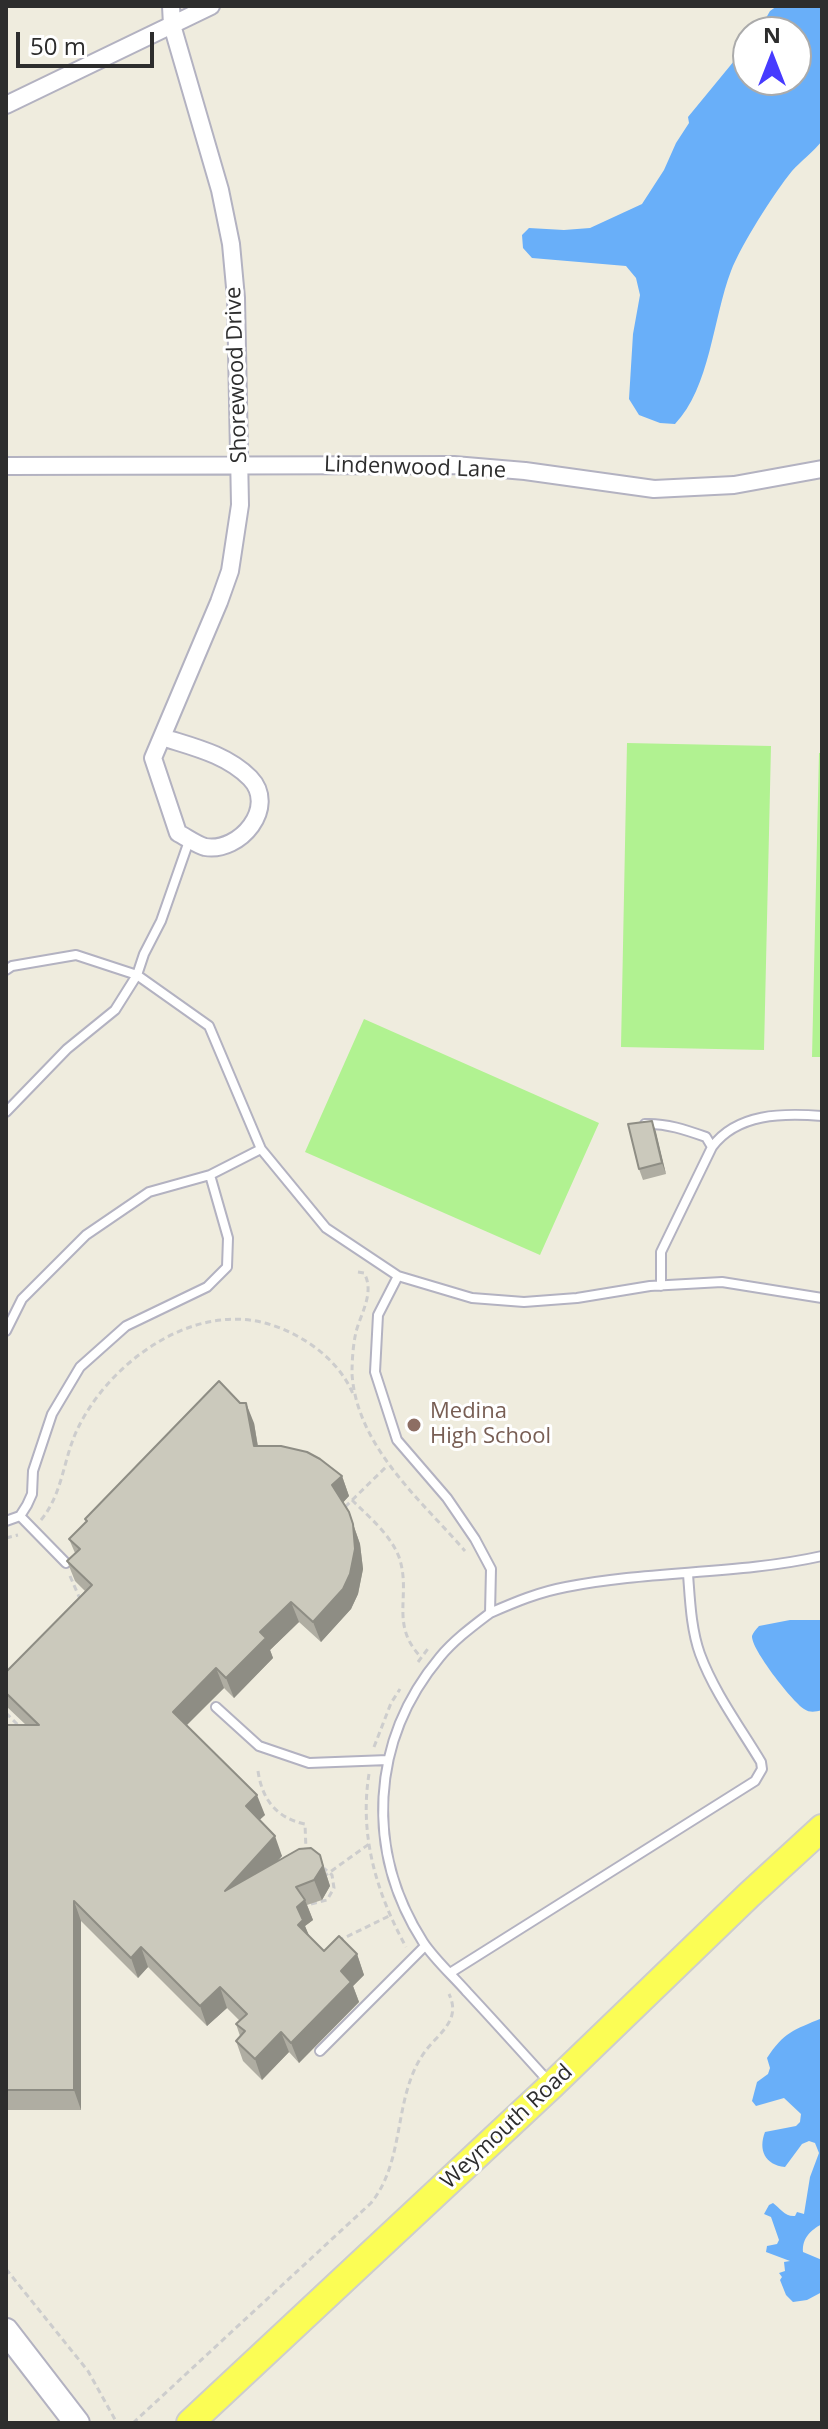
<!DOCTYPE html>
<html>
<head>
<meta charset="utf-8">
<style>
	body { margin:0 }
	#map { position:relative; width:828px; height:2429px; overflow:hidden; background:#efecde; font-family:"Open Sans",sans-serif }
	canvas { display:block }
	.frame { position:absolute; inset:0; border:8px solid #2d2d2d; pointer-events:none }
	.north { position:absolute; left:732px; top:16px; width:80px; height:80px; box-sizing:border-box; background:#fff; border:2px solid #ababab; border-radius:50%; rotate:0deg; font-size:22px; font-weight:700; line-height:32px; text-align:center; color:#2d2d2d }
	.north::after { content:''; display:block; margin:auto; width:28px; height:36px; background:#473bff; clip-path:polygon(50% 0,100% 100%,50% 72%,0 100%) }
	.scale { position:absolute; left:16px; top:32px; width:138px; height:36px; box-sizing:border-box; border:4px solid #2d2d2d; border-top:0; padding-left:10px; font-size:24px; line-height:28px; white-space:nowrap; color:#2d2d2d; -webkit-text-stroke:6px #fff; paint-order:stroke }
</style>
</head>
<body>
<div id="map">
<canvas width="828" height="2429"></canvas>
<div class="frame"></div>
<div class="north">N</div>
<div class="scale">50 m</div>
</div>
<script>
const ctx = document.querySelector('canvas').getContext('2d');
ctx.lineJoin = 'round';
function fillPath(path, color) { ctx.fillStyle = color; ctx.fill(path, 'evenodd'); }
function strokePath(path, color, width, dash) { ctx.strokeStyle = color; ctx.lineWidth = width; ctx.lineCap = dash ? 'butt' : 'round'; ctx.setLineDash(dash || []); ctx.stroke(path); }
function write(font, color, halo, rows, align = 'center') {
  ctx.font = font + ' "Open Sans",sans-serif'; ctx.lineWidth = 6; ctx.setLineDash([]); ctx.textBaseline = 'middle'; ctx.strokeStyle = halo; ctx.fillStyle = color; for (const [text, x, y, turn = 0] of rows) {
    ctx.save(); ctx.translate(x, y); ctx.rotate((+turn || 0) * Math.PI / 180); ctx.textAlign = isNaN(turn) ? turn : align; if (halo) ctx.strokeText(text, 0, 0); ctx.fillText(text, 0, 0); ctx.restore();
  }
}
fillPath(new Path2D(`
	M627 743 771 746 764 1050 621 1047Z
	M819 753H822V1057H812Z
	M364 1019 599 1123 540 1255 305 1152Z`), '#b1f291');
fillPath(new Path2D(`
	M777 6H822V141C813 152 801 161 792 171 774 193 741 245 731 271 713 318 710 388 675 424L660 423 639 415 629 399 633 334 640 295 636 278 626 266 532 258 523 248 522 235 529 228 564 230 590 228 642 204 664 170 676 143 689 123 688 117 748 44V80H796V32H758L770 11Z
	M790 1620H822V1710C815 1712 810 1713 804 1709 792 1701 751 1649 752 1636 753 1633 756 1629 759 1626Z
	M822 2018V2224C811 2230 802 2238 803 2252L822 2260V2292L807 2300 793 2302 786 2295 780 2280 782 2277 779 2273 785 2271 784 2262 790 2261 766 2252 767 2246 777 2244 779 2240 771 2217 764 2214 769 2205 773 2203C780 2208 785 2217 795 2216L797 2212 804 2214 810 2177 819 2153 815 2143 809 2141 802 2144 785 2167C765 2165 758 2150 765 2132L796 2126 800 2122 801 2114 784 2098 756 2106 752 2101 757 2082 768 2074 770 2068 767 2058C784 2032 794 2030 822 2018Z`), '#69aff9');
const lane = new Path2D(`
	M6 970 12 966 76 955 137 975 209 1026 261 1149 326 1228 398 1276 472 1298 524 1302 577 1298 650 1286 722 1282 822 1298
	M6 1112 67 1049 115 1010 137 975 144 954 161 921 190 838
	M645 1124C666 1123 686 1130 706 1137L712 1147
	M398 1276 378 1315 375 1372 397 1440 447 1498 475 1539 491 1569 490 1613C515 1602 539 1592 566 1587 650 1570 737 1575 822 1556
	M661 1286V1252L712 1147C737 1113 783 1113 822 1116
	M6 1331 22 1299 86 1235 149 1192 210 1175 261 1149
	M20 1516 66 1563
	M6 1521 20 1516 27 1505 32 1494 33 1471 52 1414 80 1367 126 1326 207 1287 227 1267 228 1238 210 1175
	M490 1613C473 1626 454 1640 440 1657 370 1741 365 1851 423 1942 435 1960 453 1976 467 1992 495 2022 522 2052 550 2083
	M216 1707 259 1746 309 1763 388 1760
	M450 1973 755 1781 762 1769 761 1762C740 1727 714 1692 700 1654 691 1629 690 1600 688 1574
	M320 2051 425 1946`);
const street = new Path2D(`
	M6 105 211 6
	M6 466 454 465 525 471 654 489 734 485 822 469
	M162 737C193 747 226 754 250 778 278 807 240 853 205 847 197 845 186 837 178 833L153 758 219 602 230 571 240 505 236 298 231 244 220 190 172 25 171 6`);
const secondary = new Path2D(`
	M6 2331 77 2423`);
const primary = new Path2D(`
	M190 2423 552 2085 749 1895 822 1828`);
strokePath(lane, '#b3b2c1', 12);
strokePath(street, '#b3b2c1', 20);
strokePath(secondary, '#b3b2c1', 28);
strokePath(primary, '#cdcdcd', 30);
strokePath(new Path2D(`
	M358 1272 364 1273C375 1292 361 1313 356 1332 353 1345 352 1361 352 1374 357 1447 421 1500 465 1551
	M352 1500C369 1517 390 1534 399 1557 412 1595 389 1624 421 1657
	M345 1507 388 1465
	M41 1520C63 1493 63 1460 77 1430 108 1364 190 1303 265 1323 301 1333 338 1358 353 1394
	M6 1538 18 1535
	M70 1576 80 1599
	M418 1662 430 1646
	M6 1713 20 1727
	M374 1747 391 1703 400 1689
	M258 1771C262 1799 276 1818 305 1824L306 1850
	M369 1774C359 1836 377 1894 406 1947
	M323 1877 369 1844
	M311 1904 327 1900 334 1888 332 1875 320 1865
	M338 1941 389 1916
	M6 2269 88 2371 117 2423
	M133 2423 371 2203C409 2156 390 2087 433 2042 447 2027 459 2015 449 1994`), '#cdcdcd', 3, [6, 4]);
strokePath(lane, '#fff', 8);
strokePath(street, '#fff', 16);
strokePath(secondary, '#fff', 24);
strokePath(primary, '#fbfd55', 26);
fillPath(new Path2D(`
	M652 1121 666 1174 643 1180 639 1169Z
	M254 1423 258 1446 342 1476 349 1496 343 1502 349 1512 360 1544 363 1569 358 1594 351 1609 321 1642 299 1622 270 1650 273 1658 234 1698 224 1688 186 1725 265 1815 259 1820 282 1856 277 1861 320 1855 330 1886 322 1900 307 1905 313 1920 305 1926 309 1937 324 1951 357 1954 364 1975 353 1986 359 2002 299 2063 289 2052 262 2080 243 2061 236 2041 240 2036 236 2024 240 2021 227 2008 207 2026 148 1967 138 1978 81 1921V2110H6V1725H26L6 1706V1672L85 1591 75 1581 67 1561 75 1553 69 1539 86 1522 85 1519Z`), '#afada2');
fillPath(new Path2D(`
	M652 1121 656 1132 666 1174 662 1163Z
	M246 1403 254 1423 261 1466 254 1446Z
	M342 1476 349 1496 340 1506 332 1485Z
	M353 1524 360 1544 363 1569 358 1594 351 1609 321 1642 313 1622Z
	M291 1602 299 1622 270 1650 273 1658 234 1698 226 1678 260 1632Z
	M216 1668 224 1688 180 1732 173 1712Z
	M257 1795 265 1815 253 1826 246 1806Z
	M275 1836 282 1856 232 1911 225 1891Z
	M320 1855 330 1886 322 1900 314 1880Z
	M305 1900 313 1920 305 1926 311 1940 298 1925 297 1907Z
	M74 1901 81 1921V2110L74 2090Z
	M141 1947 148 1967 138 1978 131 1958Z
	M357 1954 364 1975 353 1986 359 2002 299 2063 291 2043 341 1971Z
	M220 1987 227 2008 207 2026 200 2006Z
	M281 2032 289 2052 262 2080 255 2059Z`), '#8e8d84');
const building = new Path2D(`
	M652 1121 662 1163 639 1169 628 1124Z
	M219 1381 240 1403H246L254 1446H281L307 1452 320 1459 342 1476 332 1485 349 1512 353 1524 355 1549 350 1574 343 1589 313 1622 291 1602 260 1632 266 1638 226 1678 216 1668 173 1712 257 1795 246 1806 275 1836 225 1891 299 1849 311 1848 320 1855 323 1866 314 1880 296 1887 305 1900 297 1907 303 1920 298 1925 324 1951 339 1936 357 1954 341 1971 351 1982 291 2043 281 2032 255 2059 236 2041 245 2031 236 2024 247 2014 220 1987 200 2006 141 1947 131 1958 74 1901V2090H6V1725H39L6 1693V1672L92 1585 67 1561 80 1549 69 1539 87 1521 85 1519Z`);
fillPath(building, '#cbc9bc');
strokePath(building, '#8e8d84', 2);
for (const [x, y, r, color] of [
	[414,1425,8,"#8d6e63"]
]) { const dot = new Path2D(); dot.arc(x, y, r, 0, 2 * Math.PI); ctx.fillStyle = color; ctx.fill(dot); strokePath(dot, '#fff', 3); }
write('22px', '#2d2d2d', '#fff', [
	["Shorewood Drive",237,375,-92],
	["Lindenwood Lane",415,468,2],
	["Weymouth Road",507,2127,-43]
]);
write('22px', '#785e54', '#fff', [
	["Medina",430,1412],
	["High School",430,1437]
], 'left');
</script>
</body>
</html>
